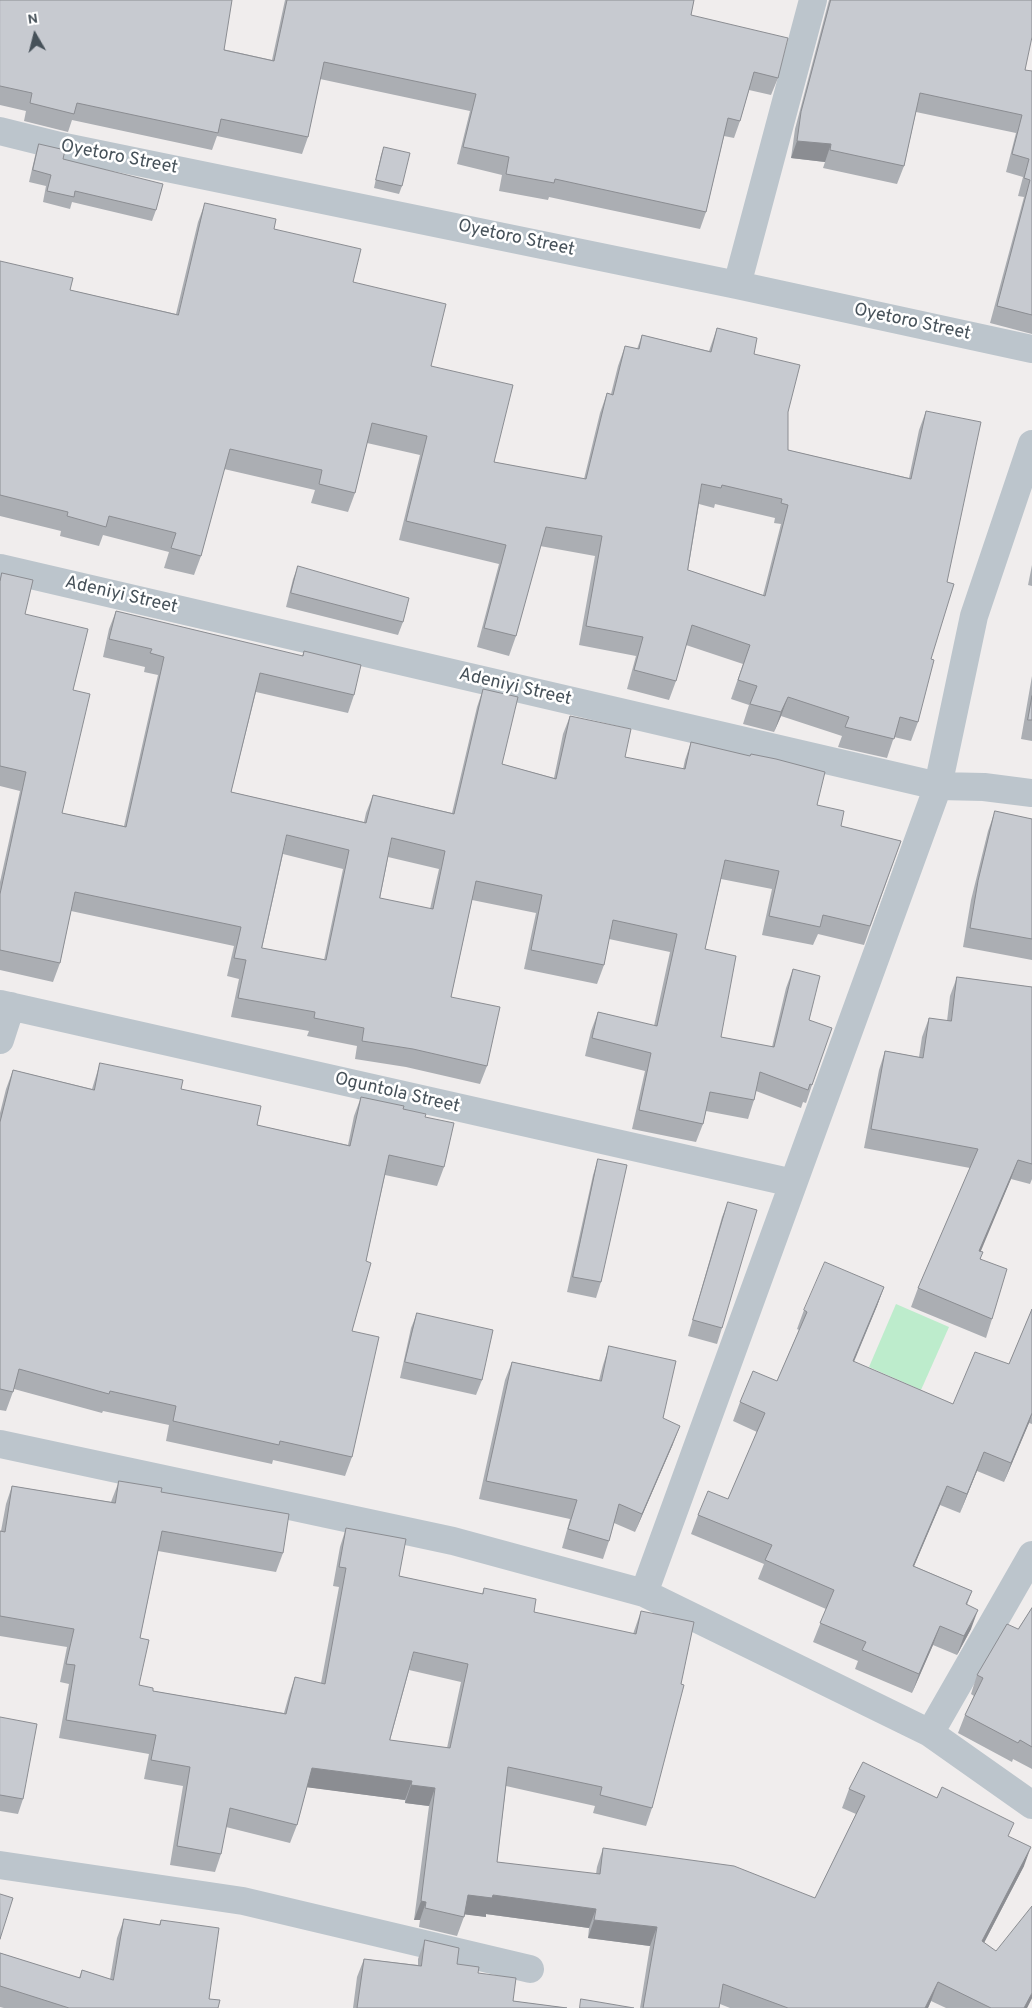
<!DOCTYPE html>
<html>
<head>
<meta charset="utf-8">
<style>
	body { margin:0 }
	#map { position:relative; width:1032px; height:2008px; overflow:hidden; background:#f0eded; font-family:Overpass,sans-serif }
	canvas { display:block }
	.north { position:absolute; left:10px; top:10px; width:50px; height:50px; -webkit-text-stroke:4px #fff; paint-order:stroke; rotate:352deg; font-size:14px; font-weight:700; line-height:20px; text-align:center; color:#465159 }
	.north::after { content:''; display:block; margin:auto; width:18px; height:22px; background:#465159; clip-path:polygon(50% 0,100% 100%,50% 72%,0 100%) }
</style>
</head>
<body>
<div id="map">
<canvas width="1032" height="2008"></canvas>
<div class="north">N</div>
</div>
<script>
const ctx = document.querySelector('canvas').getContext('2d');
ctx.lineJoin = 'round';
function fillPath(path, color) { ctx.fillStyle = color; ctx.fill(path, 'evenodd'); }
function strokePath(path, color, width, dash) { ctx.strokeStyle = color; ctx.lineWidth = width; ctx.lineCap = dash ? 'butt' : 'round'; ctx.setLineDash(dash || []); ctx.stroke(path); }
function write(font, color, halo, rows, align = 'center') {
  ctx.font = font + ' Overpass,sans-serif'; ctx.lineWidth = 5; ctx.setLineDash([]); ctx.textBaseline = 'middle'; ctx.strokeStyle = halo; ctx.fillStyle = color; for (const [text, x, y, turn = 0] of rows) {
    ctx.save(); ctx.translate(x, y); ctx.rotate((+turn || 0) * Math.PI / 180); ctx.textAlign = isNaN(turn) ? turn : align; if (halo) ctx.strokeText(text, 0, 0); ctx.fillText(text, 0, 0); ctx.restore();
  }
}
fillPath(new Path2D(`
	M896 1304 949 1327 921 1390 869 1367Z`), '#bdeccc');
strokePath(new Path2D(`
	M0 131 60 146 737 285 1032 349
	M737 285 813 0
	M0 568 938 786 984 787 1032 793
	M0 1004 793 1183
	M0 1040 11 1006
	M0 1444 453 1541 644 1593 930 1733 1032 1805
	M644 1593 938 786 974 616 1032 444
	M930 1733 1032 1555
	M0 1865 243 1901 530 1969`), '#bcc5cc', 28);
fillPath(new Path2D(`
	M0 0 272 60 285 0H694L691 15 778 78 771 95 749 90 740 121 734 138 724 136 706 212 700 229 549 197 548 200 499 191 502 175 457 164 470 111 320 79 308 137 302 154 217 136 212 150 72 120 68 132 24 121 26 111 0 105Z
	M829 0H1032L1025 70 1032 71V334L990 323 1024 197 1018 196 1023 177 1006 172 1016 133 916 112 904 166 897 184 823 168 825 162 791 158 795 129Z
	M39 144 63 159 156 210 152 221 72 202 70 209 43 202 46 186 29 182 35 156Z
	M384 147 402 186 399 194 374 188 381 155Z
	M205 203 274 229 353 282 431 366 494 462 584 479 600 413 607 393 611 394 618 366 625 346 637 349 642 335 709 351 717 328 754 354 788 412V450L909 478 919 430 926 411 931 659 918 722 911 741 894 737 887 758 838 747 842 736 781 716 774 732 743 724 749 705 731 699 743 664 686 645 676 681 669 700 627 689 636 656 579 645 595 556 540 546 516 636 509 656 477 647 499 564 399 540 420 455 367 443 355 493 348 512 311 503 315 490 224 469 201 556 194 575 164 568 169 552 103 535 99 546 60 536 61 531 0 516V261L70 290 176 314 198 222ZM699 504 714 508 715 504 775 518 774 523 781 524 763 595 688 570Z
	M1032 565V586L1028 585Z
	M298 566 403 622 398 635 286 607 293 579Z
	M2 573 25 614 73 690 62 813 124 826 158 675 144 672 145 667 103 657 109 629 116 611 302 656 304 651 354 695 348 713 256 692 231 792 364 822 366 813 373 795 452 813 477 707 483 689 502 764 554 778 563 734 570 716 625 757 683 769 685 760 691 742 817 805 841 826 901 841 864 945 818 934 813 945 762 935 772 889 721 879 705 949 721 1037 772 1047 786 988 793 969 809 1020 812 1085 806 1103 803 1102 801 1108 756 1091 754 1100 748 1119 706 1111 703 1124 696 1142 632 1129 645 1071 585 1056 591 1031 598 1012 654 1026 670 952 609 939 604 965 597 984 524 969 536 913 472 900 451 997 487 1066 480 1084 406 1067 355 1059 357 1046 307 1036 309 1031 231 1017 239 979 227 976 234 946 71 911 60 963 53 982 0 970V882L20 791 0 786V579ZM283 854 343 869 324 960 262 948ZM388 857 439 869 430 909 380 898Z
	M1032 676V741L1021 739Z
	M995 811 1032 819V960L963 947 971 900 988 831Z
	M957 977 1032 987V1179L1030 1184 1011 1179 980 1251 981 1259 992 1319 986 1338 911 1307 918 1288 970 1168 864 1148 879 1070 885 1051 919 1057 922 1037 929 1018 947 1021 950 996Z
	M100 1063 181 1089 257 1125 348 1145 354 1116 361 1097 403 1109 425 1117 444 1167 437 1186 385 1175 366 1261 352 1331V1457L345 1476 273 1460 272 1464 166 1441 169 1425 103 1411 102 1413 14 1389 6 1411 0 1410V1113L6 1089 13 1070 92 1089Z
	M598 1159 601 1282 596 1298 567 1292 593 1175Z
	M728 1202 722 1328 717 1344 688 1336 722 1217Z
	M884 1287 877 1306 854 1362 953 1404 1009 1364 1032 1309V1424L1029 1423 1004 1482 977 1471 960 1513 940 1505 914 1566 972 1591 967 1605 971 1629 957 1655 933 1645 912 1693 855 1669 858 1661 813 1642 826 1609 758 1579 764 1564 691 1534 698 1515 728 1499 757 1432 733 1421 740 1402 777 1381 799 1330 797 1329 804 1310Z
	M417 1313 482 1380 476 1395 400 1378 411 1328Z
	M609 1346 663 1418 673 1444 635 1532 614 1523 609 1541 603 1559 562 1548 570 1519 479 1499 505 1380 512 1362 599 1380 603 1365Z
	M119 1481 161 1492 283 1553 276 1572 158 1551 140 1638 139 1685 153 1691 284 1713 289 1695 295 1677 321 1683 339 1587 333 1586 340 1547 346 1528 399 1576 482 1594 484 1588 534 1612 633 1634 641 1611 652 1808 646 1826 593 1813 595 1806 506 1786 497 1862 596 1874 597 1867 603 1848 815 1898 856 1814 842 1808 849 1789 1009 1837 1024 1866 984 1943 1032 1998 1027 2008H946L931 2001 928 2008H730L720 2004 719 2008H640L650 1946 588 1938 589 1928 486 1914V1917L465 1914 457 1936 419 1927 420 1920H414L429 1806 405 1803V1800L307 1787 297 1825 290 1843 226 1827 221 1854 215 1872 170 1865 183 1786 144 1779 149 1754 59 1738 69 1684 60 1682 67 1647 0 1636V1531H1L6 1504 12 1486 111 1502ZM409 1670 461 1682 447 1748 390 1740Z
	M1032 1608V1769L1013 1759 1012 1762 958 1733 965 1715 974 1696 971 1694 977 1675 1018 1629Z
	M0 1717 23 1799 18 1814 0 1811Z
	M124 1919 159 1925 161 1920 209 1999 218 2008H4L0 2007V1953L79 1978 82 1970 110 1979 117 1938Z
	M425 1940 457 1964 478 1973 513 2001 567 2008H353L357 1977 364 1959 418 1965V1959Z`), '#abaeb3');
fillPath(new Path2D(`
	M797 141 831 144 825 162 791 158Z
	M788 697 781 716 774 732 781 712Z
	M1018 1160 1011 1179 973 1270 979 1251Z
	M884 1287 877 1306 846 1380 853 1361Z
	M1032 1413 1029 1423 1004 1482 1011 1463Z
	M680 1426 673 1444 635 1532 642 1514Z
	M984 1452 977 1471 960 1513 967 1494Z
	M947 1486 940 1505 906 1585 913 1566Z
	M978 1610 971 1629 957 1655 964 1636Z
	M940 1626 933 1645 912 1693 919 1674Z
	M312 1768 412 1781 405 1800 305 1787Z
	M411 1785 435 1788 429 1806 405 1803Z
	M1031 1847 1024 1866 975 1960 982 1941Z
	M468 1895H493L596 1909 589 1928 486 1914V1917L461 1914Z
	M421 1901 426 1902 420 1920H414Z
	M594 1920 657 1927 650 1946 588 1938Z
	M938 1982 931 2001 928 2008H925Z
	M1032 1993V1998L1027 2008H1024Z`), '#8b8d92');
const building = new Path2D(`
	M0 0H232L224 50 274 61 287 0H694L691 15 788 38 778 78 754 72 740 121 728 118 706 212 555 179 554 183 506 174 509 157 463 147 476 94 324 62 308 137 221 119 218 133 77 103 74 114 30 103 32 93 0 86Z
	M831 0H1032V37L1025 70 1032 71V315L997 306 1030 180 1024 178 1029 159 1012 154 1022 115 920 93 904 166 830 150 831 144 797 141 801 112Z
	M39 144 65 150 63 159 163 184 156 210 75 191 74 197 47 191 51 175 33 170Z
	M384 147 410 153 402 186 376 180Z
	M205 203 276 219 274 229 361 249 353 282 446 304 431 366 513 385 494 462 586 479 607 393 613 395 625 346 639 349 642 335 711 352 717 328 757 338 754 354 800 365 788 412V450L911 479 926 411 981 422 947 582 954 584 931 659 934 660 918 722 900 717 894 739 845 727 849 717 788 697 781 712 750 704 757 686 738 680 750 645 692 625 676 681 634 670 643 637 586 626 602 536 546 527 516 636 484 628 506 545 406 521 427 436 372 423 355 493 319 484 322 470 230 449 201 556 171 548 176 533 109 516 106 527 67 516 68 512 0 495V261L73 278 70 290 178 315ZM702 484 721 488 722 485 782 499 781 503 788 505 765 596 688 570Z
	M298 566 409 598 403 622 291 593Z
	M2 573 33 580 25 614 88 629 73 690 90 694 62 813 126 827 164 657 150 653 152 649 109 639 116 611 303 656 304 651 361 665 354 695 260 673 231 792 366 823 373 795 454 814 483 689 518 697 502 764 556 779 570 716 631 729 625 757 685 769 691 742 750 756 751 754 776 759 825 772 817 805 844 811 841 826 901 841 870 926 823 915 820 927 769 916 779 871 725 860 705 949 736 956 721 1037 774 1047 793 969 820 976 809 1020 832 1028 812 1085 810 1084 808 1090 760 1072 754 1100 710 1092 703 1124 639 1110 651 1053 592 1038 598 1012 657 1026 677 934 613 920 604 965 531 950 542 895 476 881 451 997 500 1007 487 1066 413 1049 362 1041 364 1028 314 1018 315 1012 238 998 246 960 234 958 241 927 75 892 60 963 0 950V894L26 772 0 766V582ZM287 835 349 850 326 960 262 948ZM392 838 445 851 433 909 380 898Z
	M1032 696V720H1028Z
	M995 811 1032 819V939L970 928 978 881Z
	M957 977 1032 987V1164L1018 1160 979 1251 983 1252 980 1259 1007 1269 992 1319 918 1288 978 1149 871 1129 885 1051 923 1058 929 1018 951 1021Z
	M100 1063 183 1080 181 1089 261 1106 257 1125 350 1146 361 1097 404 1106 403 1109 426 1114 425 1117 454 1123 444 1167 389 1155 366 1261 371 1263 352 1331 379 1337 352 1457 280 1441 279 1445 173 1421 176 1406 110 1391 109 1394 19 1369 13 1392 0 1389V1122L13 1070 94 1090Z
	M598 1159 627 1165 601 1282 573 1277Z
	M728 1202 757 1210 722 1328 693 1320Z
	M825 1262 884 1287 853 1361 953 1404 975 1352 1009 1364 1032 1309V1413L1011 1463 984 1452 967 1494 947 1486 913 1566 972 1591 966 1604 978 1610 964 1636 940 1626 919 1674 862 1650 866 1642 820 1623 834 1590 765 1560 772 1545 698 1515 708 1491 728 1499 765 1413 740 1402 753 1371 777 1381 807 1312 804 1310Z
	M417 1313 493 1330 482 1380 405 1362Z
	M609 1346 676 1361 663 1418 680 1426 642 1514 619 1504 609 1541 568 1529 577 1500 486 1481 512 1362 601 1381Z
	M119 1481 162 1488 161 1492 289 1514 283 1553 162 1531 140 1638 149 1640 139 1685 153 1688V1691L286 1714 295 1677 325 1684 346 1568 339 1567 346 1528 406 1539 399 1576 483 1594 484 1588 536 1599 534 1612 636 1634 641 1611 694 1622 681 1684 684 1685 652 1808 600 1795 602 1787 508 1767 497 1862 600 1874 603 1848 734 1866 815 1898 865 1796 849 1789 863 1762 937 1798 942 1787 1014 1823 1008 1836 1031 1847 982 1941 996 1951 1032 1906V1993L1024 2008H991L938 1982 925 2008H788L723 1984 719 2008H643L657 1927 594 1920 596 1909 493 1895 492 1898 468 1895 464 1917 425 1908 426 1902 421 1901 435 1788 411 1785 412 1781 312 1768 297 1825 230 1808 221 1854 177 1846 190 1767 151 1760 156 1735 66 1720 75 1665 66 1664 74 1629 0 1616V1531L5 1532 12 1486 115 1503ZM414 1652 468 1664 450 1748 390 1740Z
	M1032 1608V1747L1020 1740 1018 1743 965 1715 983 1678 977 1675 1007 1624 1018 1629Z
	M0 1717 37 1724 23 1799 0 1795Z
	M0 1894 13 1898 0 1939Z
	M124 1919 160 1925 161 1920 219 1928 209 1999 220 2000 218 2008H69L0 1986V1953L80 1978 82 1970 113 1980Z
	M425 1940 459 1948 457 1964 479 1967 478 1973 516 1978 513 2001 567 2008H357L364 1959 421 1966Z
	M581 1999 634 2008H580Z`);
fillPath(building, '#c7cad0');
strokePath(building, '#8b8d92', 1);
write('18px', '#465159', '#fff', [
	["Oyetoro Street",119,158,11],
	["Oyetoro Street",516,239,12],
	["Oyetoro Street",912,323,12],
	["Adeniyi Street",121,596,13],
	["Adeniyi Street",515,688,13],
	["Oguntola Street",397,1094,13]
]);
</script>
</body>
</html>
